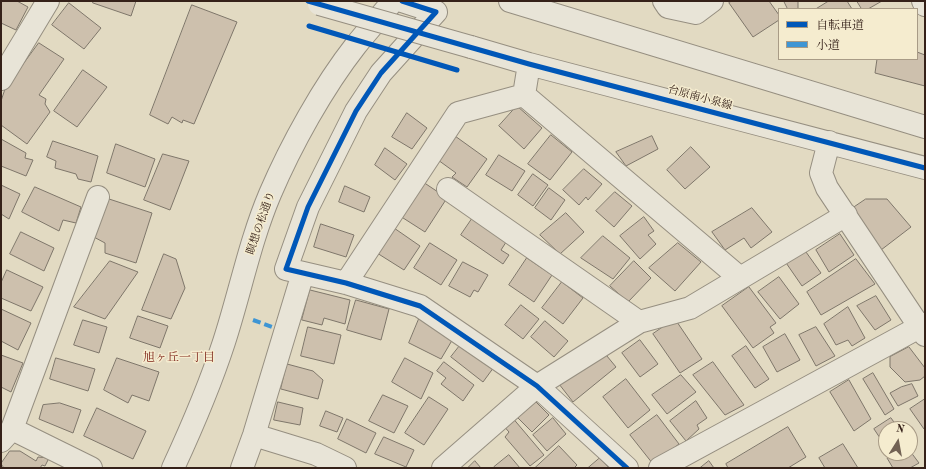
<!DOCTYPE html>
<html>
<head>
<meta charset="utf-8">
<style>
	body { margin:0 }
	#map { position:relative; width:926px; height:469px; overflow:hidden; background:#e2dac2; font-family:"Old Standard TT","Noto Serif JP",serif }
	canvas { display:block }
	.frame { position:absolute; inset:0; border:2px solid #352119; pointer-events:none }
	.legend { position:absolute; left:778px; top:8px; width:140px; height:52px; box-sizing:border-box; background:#f5eccf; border:1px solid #a89b86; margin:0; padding:5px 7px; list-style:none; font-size:12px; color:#352119 }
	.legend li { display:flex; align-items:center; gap:8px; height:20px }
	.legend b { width:20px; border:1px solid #a89b86 }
	.north { position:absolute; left:878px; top:421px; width:40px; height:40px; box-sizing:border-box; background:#f5eccf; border:1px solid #a89b86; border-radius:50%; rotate:11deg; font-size:11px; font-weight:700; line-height:16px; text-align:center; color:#352119 }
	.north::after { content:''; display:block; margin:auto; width:14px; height:18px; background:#726254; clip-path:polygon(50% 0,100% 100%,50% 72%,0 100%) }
</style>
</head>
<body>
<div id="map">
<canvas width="926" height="469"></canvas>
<div class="frame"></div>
<ul class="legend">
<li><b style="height:5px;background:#0057b8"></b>自転車道</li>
<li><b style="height:5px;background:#3e95d4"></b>小道</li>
</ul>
<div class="north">N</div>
</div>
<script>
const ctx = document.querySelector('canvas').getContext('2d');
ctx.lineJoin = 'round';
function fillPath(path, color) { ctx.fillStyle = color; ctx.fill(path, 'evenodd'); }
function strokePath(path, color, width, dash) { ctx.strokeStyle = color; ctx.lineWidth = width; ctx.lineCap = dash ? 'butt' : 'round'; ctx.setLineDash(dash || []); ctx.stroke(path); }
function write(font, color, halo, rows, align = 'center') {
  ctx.font = font + ' "Old Standard TT","Noto Serif JP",serif'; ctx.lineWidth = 3; ctx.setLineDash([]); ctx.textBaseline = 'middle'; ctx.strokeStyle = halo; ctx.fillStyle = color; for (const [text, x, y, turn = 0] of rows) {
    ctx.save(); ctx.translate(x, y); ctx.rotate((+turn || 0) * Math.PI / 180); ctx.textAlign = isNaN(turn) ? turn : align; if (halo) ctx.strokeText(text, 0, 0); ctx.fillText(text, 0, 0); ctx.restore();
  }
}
const building = new Path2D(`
	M1 1H17L28 7 16 30 1 23Z
	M93 1H136L131 16 93 3Z
	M732 1H769L779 15V20L753 37 729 3Z
	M784 1H798V9H788Z
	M829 1H847L852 9H816Z
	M857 1H882L868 9H862Z
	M69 3 101 28 84 49 52 25Z
	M192 5 237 22 194 124 183 120 182 123 172 117 168 124 150 115Z
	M39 43 64 59 39 95 46 99 45 104 50 112 27 144 1 125V101L5 89Z
	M917 52 925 55V86L875 73 877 59H917Z
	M83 70 107 87 77 127 54 111Z
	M517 106 542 128 524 149 499 126Z
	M407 113 427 128 412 149 392 137Z
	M551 135 572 152 550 180 528 164Z
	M455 136 487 159 467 187 452 177 456 173 438 160Z
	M652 136 658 149 626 166 616 152Z
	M1 139 26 153 25 158 33 160 26 176 1 166Z
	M53 141 98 156 91 182 78 179 76 174 55 168 56 161 47 157Z
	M116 144 155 159 145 187 107 173Z
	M691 147 710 167 685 189 667 170Z
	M385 148 407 164 395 180 375 165Z
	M163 154 189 161 170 210 144 200Z
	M499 155 525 171 512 191 486 175Z
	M584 169 602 184 588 200 586 197 579 205 563 190Z
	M533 174 548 185 533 206 518 195Z
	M423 182 447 198 425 232 400 216Z
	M1 185 20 194 9 219 1 214Z
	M345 186 370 197 364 212 339 202Z
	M35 187 81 207 76 223 63 220 59 231 22 212Z
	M549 188 565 200 551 220 535 208Z
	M615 192 632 206 614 227 596 211Z
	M106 198 152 213 136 263 105 253V243L92 236Z
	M866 199H887L911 227 881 250 853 208Z
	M752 208 772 232 751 248 744 238 725 250 712 232Z
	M476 213 510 236 501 250 509 255 503 264 461 235Z
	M566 213 584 232 560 254 540 235Z
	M644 217 654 231 648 235 656 244 640 259 620 236Z
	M321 224 354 235 346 257 314 247Z
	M394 228 420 246 404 270 377 253Z
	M21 232 54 248 44 271 10 254Z
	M840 234 854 255 829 272 816 250Z
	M603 236 630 258 613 279 581 258Z
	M430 243 457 260 441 285 414 268Z
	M678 243 701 262 675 291 649 268Z
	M801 245 821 273 802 286 782 257Z
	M164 254 176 259 185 288 171 319 142 310Z
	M527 258 552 275 534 302 509 285Z
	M856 259 875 284 821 315 807 292Z
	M110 261 138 272 105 319 74 307Z
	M634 261 651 278 628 302 610 286Z
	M463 262 488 275 478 292 474 290 470 297 449 286Z
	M7 270 43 287 31 311 1 298V283Z
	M779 277 799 304 780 319 758 292Z
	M562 282 583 298 563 324 542 308Z
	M749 287 776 323 770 327 774 333 753 348 722 306Z
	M310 290 350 300 345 324 324 318 322 325 302 320Z
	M876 296 891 320 875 330 857 306Z
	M356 300 389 309 381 340 347 330Z
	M521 305 539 319 523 339 505 325Z
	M848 307 865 338 852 346 848 340 836 345 824 324Z
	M1 309 31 323 18 350 1 341Z
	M138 316 168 326 160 348 130 338Z
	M419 319 454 337 441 359 409 343Z
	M675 319 702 359 680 373 653 334Z
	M83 320 107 327 99 353 74 345Z
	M545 321 568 341 554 357 531 337Z
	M308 327 341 335 334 364 301 356Z
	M816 327 835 356 816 366 799 335Z
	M785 334 800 360 777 372 763 347Z
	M640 340 658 364 640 377 622 353Z
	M462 343 494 367 483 382 451 357Z
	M746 346 769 379 755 388 732 356Z
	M909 347 925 368V376L920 380 905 382 890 367V357Z
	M602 350 616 367 573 402 559 384Z
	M1 355 23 363 11 392 1 387Z
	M56 358 95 369 88 391 50 379Z
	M117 358 159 372 149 401 132 395 128 403 104 390Z
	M405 358 433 373 421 399 392 382Z
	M444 362 474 385 463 401 441 384 446 378 437 371Z
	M713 362 744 405 725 415 693 375Z
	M287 364 313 371 323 380 318 399 281 389Z
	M873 373 894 409 885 415 863 379Z
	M681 375 696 392 667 414 652 395Z
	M626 379 650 410 628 428 603 397Z
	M849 380 871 419 854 431 830 392Z
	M912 384 918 396 898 406 890 393 901 387Z
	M383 395 408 406 394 433 369 421Z
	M429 397 448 409 424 445 405 433Z
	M531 397 549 415 532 432 514 414Z
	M925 399V428L924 429 910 409Z
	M696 401 707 418 697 425 699 429 686 441 670 421Z
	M278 402 303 408 300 425 274 420Z
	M60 403 81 410 73 433 39 419 43 405Z
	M97 408 146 431 133 459 84 436Z
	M326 411 343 418 337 432 320 426Z
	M657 415 679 444 653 464 630 435Z
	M511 416 544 455 530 466 505 437 509 432 502 424Z
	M553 418 566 434 547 451 533 435Z
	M891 418 899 429H886V447L874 429Z
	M347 419 376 433 366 453 338 439Z
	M788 427 806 457 788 468H728L726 464Z
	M384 437 414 450 406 467 375 454Z
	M843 444 858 468H825L819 458Z
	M559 446 577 465 574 468H535Z
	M10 451H20L36 461 38 457 49 458 45 466 42 465 40 468H4L1 464Z
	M910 451 919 463 910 468H893L887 458 894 453H910Z
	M509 455 520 468H494V467Z
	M600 458 609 468H588Z
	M475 461 481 468H471L469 467Z
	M709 461 714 468H700Z`);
fillPath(building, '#cdc0ad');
strokePath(building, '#7e766a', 1);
const minor = new Path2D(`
	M402 1 436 12 381 73 356 111 308 207 286 269 346 283 420 306 537 386 627 468
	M510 1 925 127
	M664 1 668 7 696 13 712 1
	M923 1 925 5
	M471 47 529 64 925 168
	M1 79 48 1
	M524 95 740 278
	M829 142 821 173 827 188 925 335
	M448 189 639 322
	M346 283 458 113 524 95 529 64
	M12 429 91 468
	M254 435 316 454 345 468
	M1 441 12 429 98 197
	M173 468C192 427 210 385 224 342 240 293 250 241 270 194 291 145 323 87 356 45 368 30 381 16 393 1
	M242 468 254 435 303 273
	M443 468 537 386 639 322 690 308 846 215
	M660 468 925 324`);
strokePath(minor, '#968f81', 24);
strokePath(minor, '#e8e4d7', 22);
const minorBridge = new Path2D(`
	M319 4 471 47`);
strokePath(minorBridge, '#968f81', 24, []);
strokePath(minorBridge, '#e8e4d7', 22);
strokePath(new Path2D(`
	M253 320 275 328`), '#3e95d4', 4, [8, 4]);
strokePath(new Path2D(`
	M308 1 529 64 925 168
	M402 1 436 12 381 73 356 111 308 207 286 269 346 283 420 306 537 386 627 468
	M309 26 457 70`), '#0057b8', 5);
write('11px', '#352119', '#f5eccf', [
	["台原南小泉線",700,98,15],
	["瞑想の松通り",261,223,-71]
]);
write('12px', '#7a1f14', '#f5eccf', [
	["旭ヶ丘一丁目",179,358]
]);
</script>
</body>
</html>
